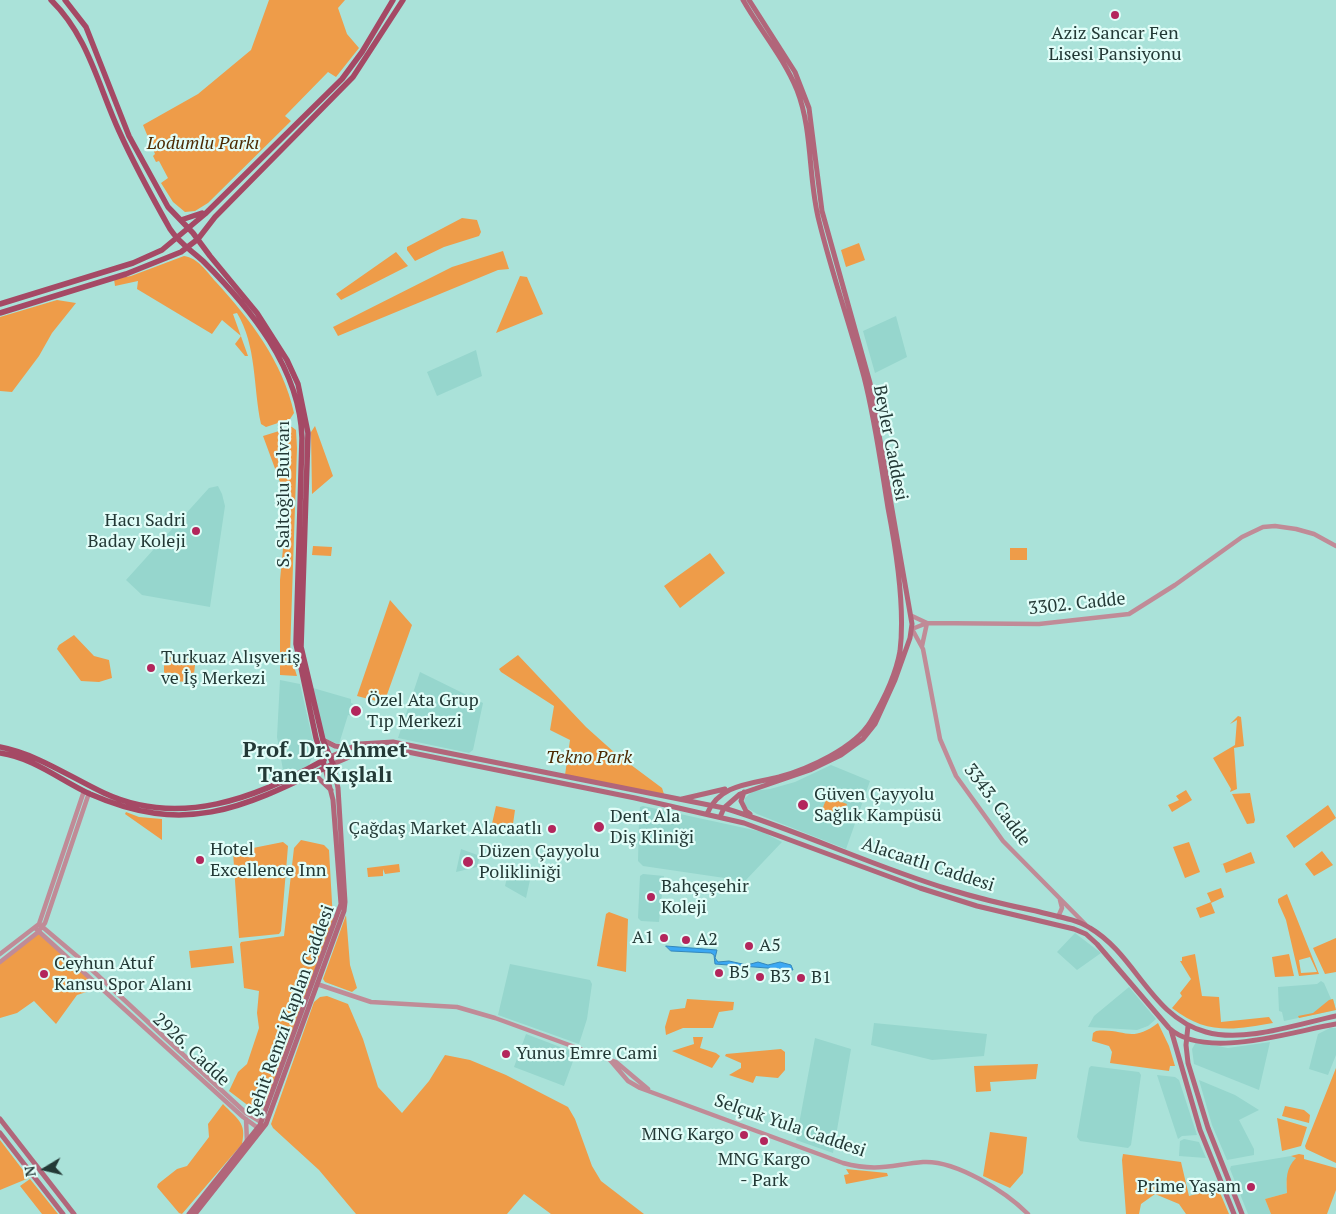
<!DOCTYPE html>
<html>
<head>
<meta charset="utf-8">
<style>
	body { margin:0 }
	#map { position:relative; width:1336px; height:1214px; overflow:hidden; background:#aae2d9; font-family:"PT Serif",serif }
	canvas { display:block }
	.north { position:absolute; left:20px; top:1144px; width:50px; height:50px; -webkit-text-stroke:4px #e1fdf8; paint-order:stroke; rotate:261deg; font-size:14px; font-weight:700; line-height:20px; text-align:center; color:#233936 }
	.north::after { content:''; display:block; margin:auto; width:18px; height:22px; background:#233936; clip-path:polygon(50% 0,100% 100%,50% 72%,0 100%) }
</style>
</head>
<body>
<div id="map">
<canvas width="1336" height="1214"></canvas>
<div class="north">N</div>
</div>
<script>
const ctx = document.querySelector('canvas').getContext('2d');
ctx.lineJoin = 'round';
function fillPath(path, color) { ctx.fillStyle = color; ctx.fill(path, 'evenodd'); }
function strokePath(path, color, width, dash) { ctx.strokeStyle = color; ctx.lineWidth = width; ctx.lineCap = dash ? 'butt' : 'round'; ctx.setLineDash(dash || []); ctx.stroke(path); }
function write(font, color, halo, rows, align = 'center') {
  ctx.font = font + ' "PT Serif",serif'; ctx.lineWidth = 4.5; ctx.setLineDash([]); ctx.textBaseline = 'middle'; ctx.strokeStyle = halo; ctx.fillStyle = color; for (const [text, x, y, turn = 0] of rows) {
    ctx.save(); ctx.translate(x, y); ctx.rotate((+turn || 0) * Math.PI / 180); ctx.textAlign = isNaN(turn) ? turn : align; if (halo) ctx.strokeText(text, 0, 0); ctx.fillText(text, 0, 0); ctx.restore();
  }
}
fillPath(new Path2D(`
	M896 316 907 357 875 373 863 331Z
	M476 350 482 376 437 396 427 372Z
	M218 486 222 494 225 506 210 607 142 595 126 580 209 488Z
	M420 672 483 703 473 750 469 753 398 738Z
	M280 680 300 684 315 750 309 765 291 775 283 770 277 737Z
	M313 688 351 699V703L363 707 360 718 348 715 339 744 328 740 324 736Z
	M831 765 870 781 846 849 757 814 747 808 744 802 745 798 753 791 770 789 795 782Z
	M643 806 763 832 782 842 745 881 643 866 638 861 639 819 640 807Z
	M461 849 480 856 477 867 456 872Z
	M509 869 530 880 526 898 505 886Z
	M643 874 664 876 659 922 641 921 638 918 640 876Z
	M1075 933 1101 953 1077 970 1057 952Z
	M510 964 590 980 592 984 587 1019 579 1044 498 1015Z
	M1321 981 1324 983 1331 999H1333L1336 1010 1284 1021 1282 1012 1279 1011 1278 987 1317 984Z
	M1129 987 1156 1019 1148 1026 1137 1030 1088 1027 1094 1016Z
	M874 1023 987 1034 984 1056 932 1060 871 1045Z
	M1330 1028H1336V1055L1328 1075 1309 1069 1318 1034Z
	M526 1034 576 1053 564 1086 514 1067Z
	M815 1038 851 1049 833 1153 796 1140Z
	M1196 1042 1228 1048 1270 1042 1259 1090 1194 1064 1192 1049Z
	M1091 1066 1139 1072 1141 1075 1131 1145 1128 1148 1080 1141 1077 1137 1089 1068Z
	M1157 1075 1175 1077 1179 1080 1197 1135 1182 1136 1178 1139Z
	M1199 1080 1235 1095 1259 1110 1239 1120 1254 1149V1155L1227 1160 1212 1125Z
	M1184 1139 1199 1142 1206 1158 1179 1156 1180 1141Z
	M1291 1156 1296 1158 1290 1169 1286 1183 1287 1193 1265 1199 1271 1214H1248L1230 1169 1231 1166Z`), '#96d6cd');
fillPath(new Path2D(`
	M269 0H345L338 8 347 34 359 48 336 77 328 72 285 116 291 121 208 203 195 211 185 212 173 202 161 183 168 178 159 161 156 162 153 156 155 154 143 125 198 94 251 50Z
	M462 218 477 220 481 232 479 236 444 247 415 261 407 250V247Z
	M859 243 865 260 846 267 841 250Z
	M503 251 509 269 498 270 338 336 333 327 452 267Z
	M396 252 408 266 341 300 336 294Z
	M184 256C198 258 206 271 216 282 250 319 283 362 294 413L290 419 266 427 261 424C253 387 257 346 237 313L233 314 248 356H245L235 344 241 336 222 320 212 334 137 289 138 281 115 286 114 279 131 276Z
	M520 276 527 277 543 314 496 333Z
	M57 300 76 303 52 333 39 356 12 392 0 391V317Z
	M315 426 333 476 312 494 311 432Z
	M292 427 296 430 297 448 290 654 297 676 280 675V580L286 516 284 493 263 436Z
	M313 546 332 547 331 556 312 555Z
	M1010 548H1027V560H1010Z
	M710 553 725 573 680 608 664 586Z
	M390 600 412 625 384 703 357 696Z
	M74 635 94 656 109 660 112 678 99 682 81 681 57 649 59 645Z
	M518 655 586 727 615 753 662 788 664 794 565 775 570 740 550 730 554 706 501 672 499 669Z
	M167 657H196L193 682 164 681V659H167Z
	M1238 716 1241 717 1244 746 1234 748 1237 789 1230 792 1231 789 1213 758 1235 745 1237 720 1230 724Z
	M1186 790 1192 800 1172 812 1168 805 1179 800 1176 796Z
	M1250 793 1255 820 1254 823 1247 824 1232 794Z
	M827 797 847 804 842 815 822 810Z
	M1328 805 1336 818 1294 848 1286 836Z
	M496 806 515 810 512 831 491 828Z
	M126 812 139 817 162 819V840L125 814Z
	M301 840 324 845 329 850 333 920 265 1106 258 1113 229 1091 238 1072 247 1064 259 1028 257 1013 259 991 244 988 240 944 241 942 284 936 294 848Z
	M283 842 288 846 281 931 279 934 239 938 233 852Z
	M1189 842 1200 872 1185 878 1173 847Z
	M1322 851 1333 865 1314 876 1305 864Z
	M1251 852 1255 863 1226 873 1223 864 1220 865Z
	M399 864 400 872 385 874 383 869V876L368 877 367 868Z
	M1221 888 1224 897 1211 903 1215 913 1200 918 1196 908 1211 902 1207 893Z
	M1287 894 1319 974 1299 976 1286 920 1278 902V899ZM1310 957 1317 972 1301 973 1299 960Z
	M609 912 628 919 626 972 597 966 606 914Z
	M346 915 350 965 357 988 352 992 325 982 323 979Z
	M39 931 102 987 77 995 56 1024 34 1001 17 1013 0 1018V962Z
	M1336 938V972L1325 974 1313 948Z
	M232 946 234 963 191 968 189 951Z
	M1195 954 1202 996 1219 997 1221 1022 1269 1017 1273 1023C1234 1030 1206 1035 1172 1008L1182 996 1180 993 1191 979 1180 961H1182V957Z
	M1289 954 1294 976 1275 977 1272 957Z
	M327 996 348 1004 363 1039 378 1087 402 1113 429 1081 445 1055 470 1060 506 1075 568 1107 575 1119 592 1166 601 1181 644 1214H551L524 1194 507 1214H356L319 1170 273 1128 271 1124 314 1002 320 997Z
	M687 999 734 1002 733 1010 719 1012 713 1028H683L666 1035 665 1027 670 1010 685 1008Z
	M1333 999 1336 1010 1299 1018 1298 1016 1313 1013 1329 1000Z
	M1158 1023 1169 1046 1175 1066H1170L1169 1071 1110 1063 1112 1052 1109 1046 1092 1041 1093 1033 1096 1031C1125 1028 1130 1044 1158 1023Z
	M693 1037H703L700 1048 716 1053 720 1056 712 1068 672 1051 694 1044Z
	M781 1049 785 1052V1070L778 1078 756 1076 753 1083 729 1075 741 1068V1063L725 1056 726 1054Z
	M1038 1064 1036 1079 990 1082 991 1091 976 1092 974 1066Z
	M1336 1068V1163L1306 1149 1305 1146Z
	M223 1104C237 1119 247 1122 242 1144L182 1214 179 1213 157 1187 158 1184 177 1169 187 1166 209 1137 208 1124Z
	M1285 1106 1304 1110 1310 1115 1309 1123 1282 1116Z
	M1277 1118 1307 1127 1301 1146 1282 1151Z
	M990 1132 1027 1137 1023 1173 1010 1188 983 1176Z
	M0 1140 29 1178 0 1190Z
	M1123 1154 1181 1162 1189 1196 1218 1188 1229 1214H1186L1179 1204 1155 1194 1141 1204 1139 1214H1126L1122 1160Z
	M1299 1154 1304 1155V1159L1336 1168V1190L1327 1214H1271L1265 1199 1287 1193C1286 1179 1286 1168 1296 1158L1291 1156Z
	M846 1169 887 1173 888 1176 846 1184 844 1175 849 1174Z
	M30 1179 58 1214H42L20 1186Z`), '#ee9c49');
const water = new Path2D(`
	M666 946 717 950 715 958 718 962 729 961 747 965 758 962 768 965 780 962 791 965 793 970 715 964 714 955 711 953 671 951Z`);
fillPath(water, '#3ba8f3');
strokePath(water, '#3487ba', 1);
strokePath(new Path2D(`
	M912 616 927 623
	M922 646 927 623
	M1058 917 1062 908 1060 900
	M39 924 78 957 246 1113 261 1122
	M1085 924 1003 841 956 776 940 739 923 649 912 629 927 623 1039 624 1129 614 1175 585 1242 537 1263 527 1275 526 1296 529 1314 534 1336 546
	M35 928 243 1117 258 1128
	M0 954 39 924 84 791
	M0 962 37 933 45 923 89 793
	M317 984 371 1002 457 1007 495 1018 616 1062 648 1089
	M610 1060 628 1081 640 1088 843 1163C877 1172 891 1165 923 1162 956 1160 1006 1192 1028 1214
	M246 1119 247 1142`), '#c08b97', 4.5);
strokePath(new Path2D(`
	M323 740 335 746 347 748
	M330 757 359 744 393 742 724 808C800 831 872 866 948 889 977 898 1006 905 1036 911 1053 916 1074 918 1090 928 1136 955 1151 1017 1206 1032 1244 1043 1298 1024 1336 1016
	M313 773 331 790
	M744 792 741 801 746 811 750 814
	M682 799 725 789
	M707 814C719 784 751 784 779 777 808 769 855 748 871 721 883 701 896 674 900 651 905 610 896 549 888 508 881 465 875 420 864 377 850 325 832 274 819 221 808 179 813 131 797 90 784 58 760 30 743 0
	M720 817 724 808 740 794 810 770 841 755 863 739 875 724 895 680 910 638 912 624 870 383 822 211 809 108 795 72 749 0
	M1188 1026 1186 1045 1188 1063 1208 1128 1242 1214
	M1171 1030 1200 1130 1234 1214
	M0 1119 74 1214
	M0 1133 63 1214
	M189 1214 260 1125 341 904 333 800 325 768
	M195 1214 266 1124 344 911 345 902 338 788 333 764 363 751 384 749 398 750 635 798 744 823 920 888 977 906 1074 929 1086 934 1097 944 1169 1028C1205 1061 1293 1031 1336 1024`), '#b1667a', 5);
strokePath(new Path2D(`
	M51 0C88 36 98 85 119 131 134 164 152 197 170 229 180 244 190 249 203 261 250 308 300 368 302 438L296 644 316 738 325 768
	M181 220 202 213
	M0 304 133 263 162 250 205 214 342 79 362 52 393 0
	M0 313 126 274 181 252 198 239 215 217 353 77 403 0
	M0 747C37 754 70 777 104 793 179 828 257 798 324 760
	M0 753C34 758 60 780 90 794 188 837 244 807 333 764L323 740 301 647 308 433 298 384 287 360 257 313 210 256 193 233 168 207 129 136 86 27 65 0`), '#a54965', 5.5);
for (const [x, y, r, color] of [
	[1115,15,5,"#b3265c"],
	[196,531,5,"#b3265c"],
	[151,668,5,"#b3265c"],
	[356,711,6,"#b3265c"],
	[803,805,6,"#b3265c"],
	[599,827,6,"#b3265c"],
	[552,829,5,"#b3265c"],
	[200,860,5,"#b3265c"],
	[468,862,6,"#b3265c"],
	[651,897,5,"#b3265c"],
	[664,938,5,"#b3265c"],
	[686,940,5,"#b3265c"],
	[749,946,5,"#b3265c"],
	[719,973,5,"#b3265c"],
	[44,974,5,"#b3265c"],
	[760,977,5,"#b3265c"],
	[801,978,5,"#b3265c"],
	[506,1054,5,"#b3265c"],
	[744,1135,5,"#b3265c"],
	[764,1141,5,"#b3265c"],
	[1251,1187,5,"#b3265c"]
]) { const dot = new Path2D(); dot.arc(x, y, r, 0, 2 * Math.PI); ctx.fillStyle = color; ctx.fill(dot); strokePath(dot, '#e1fdf8', 2); }
write('18px', '#233936', '#e1fdf8', [
	["Aziz Sancar Fen",1115,34,"center"],
	["Lisesi Pansiyonu",1115,55,"center"],
	["Hacı Sadri",186,521,"right"],
	["Baday Koleji",186,542,"right"],
	["Turkuaz Alışveriş",161,658],
	["ve İş Merkezi",161,679],
	["Özel Ata Grup",367,701],
	["Tıp Merkezi",367,722],
	["Güven Çayyolu",814,795],
	["Sağlık Kampüsü",814,816],
	["Dent Ala",610,817],
	["Diş Kliniği",610,838],
	["Çağdaş Market Alacaatlı",542,829,"right"],
	["Hotel",210,850],
	["Excellence Inn",210,871],
	["Düzen Çayyolu",479,852],
	["Polikliniği",479,873],
	["Bahçeşehir",661,887],
	["Koleji",661,908],
	["A1",654,938,"right"],
	["A2",696,940],
	["A5",759,946],
	["Ceyhun Atuf",54,964],
	["Kansu Spor Alanı",54,985],
	["B5",729,973],
	["B3",770,977],
	["B1",811,978],
	["Yunus Emre Cami",516,1054],
	["MNG Kargo",734,1135,"right"],
	["MNG Kargo",764,1160,"center"],
	["- Park",764,1181,"center"],
	["Prime Yaşam",1241,1187,"right"]
], 'left');
write('italic 18px', '#4c2a03', '#e1fdf8', [
	["Lodumlu Parkı",203,144],
	["Tekno Park",589,758]
]);
write('18px', '#233936', '#e1fdf8', [
	["Beyler Caddesi",890,443,79],
	["S. Saltoğlu Bulvarı",284,494,-90],
	["3302. Cadde",1077,604,-6],
	["3343. Cadde",997,805,53],
	["Alacaatlı Caddesi",928,865,18],
	["Şehit Remzi Kaplan Caddesi",291,1011,-70],
	["2926. Cadde",191,1050,43],
	["Selçuk Yula Caddesi",790,1126,19]
]);
write('bold 22px', '#233936', '#e1fdf8', [
	["Prof. Dr. Ahmet",325,751],
	["Taner Kışlalı",325,776]
]);
</script>
</body>
</html>
